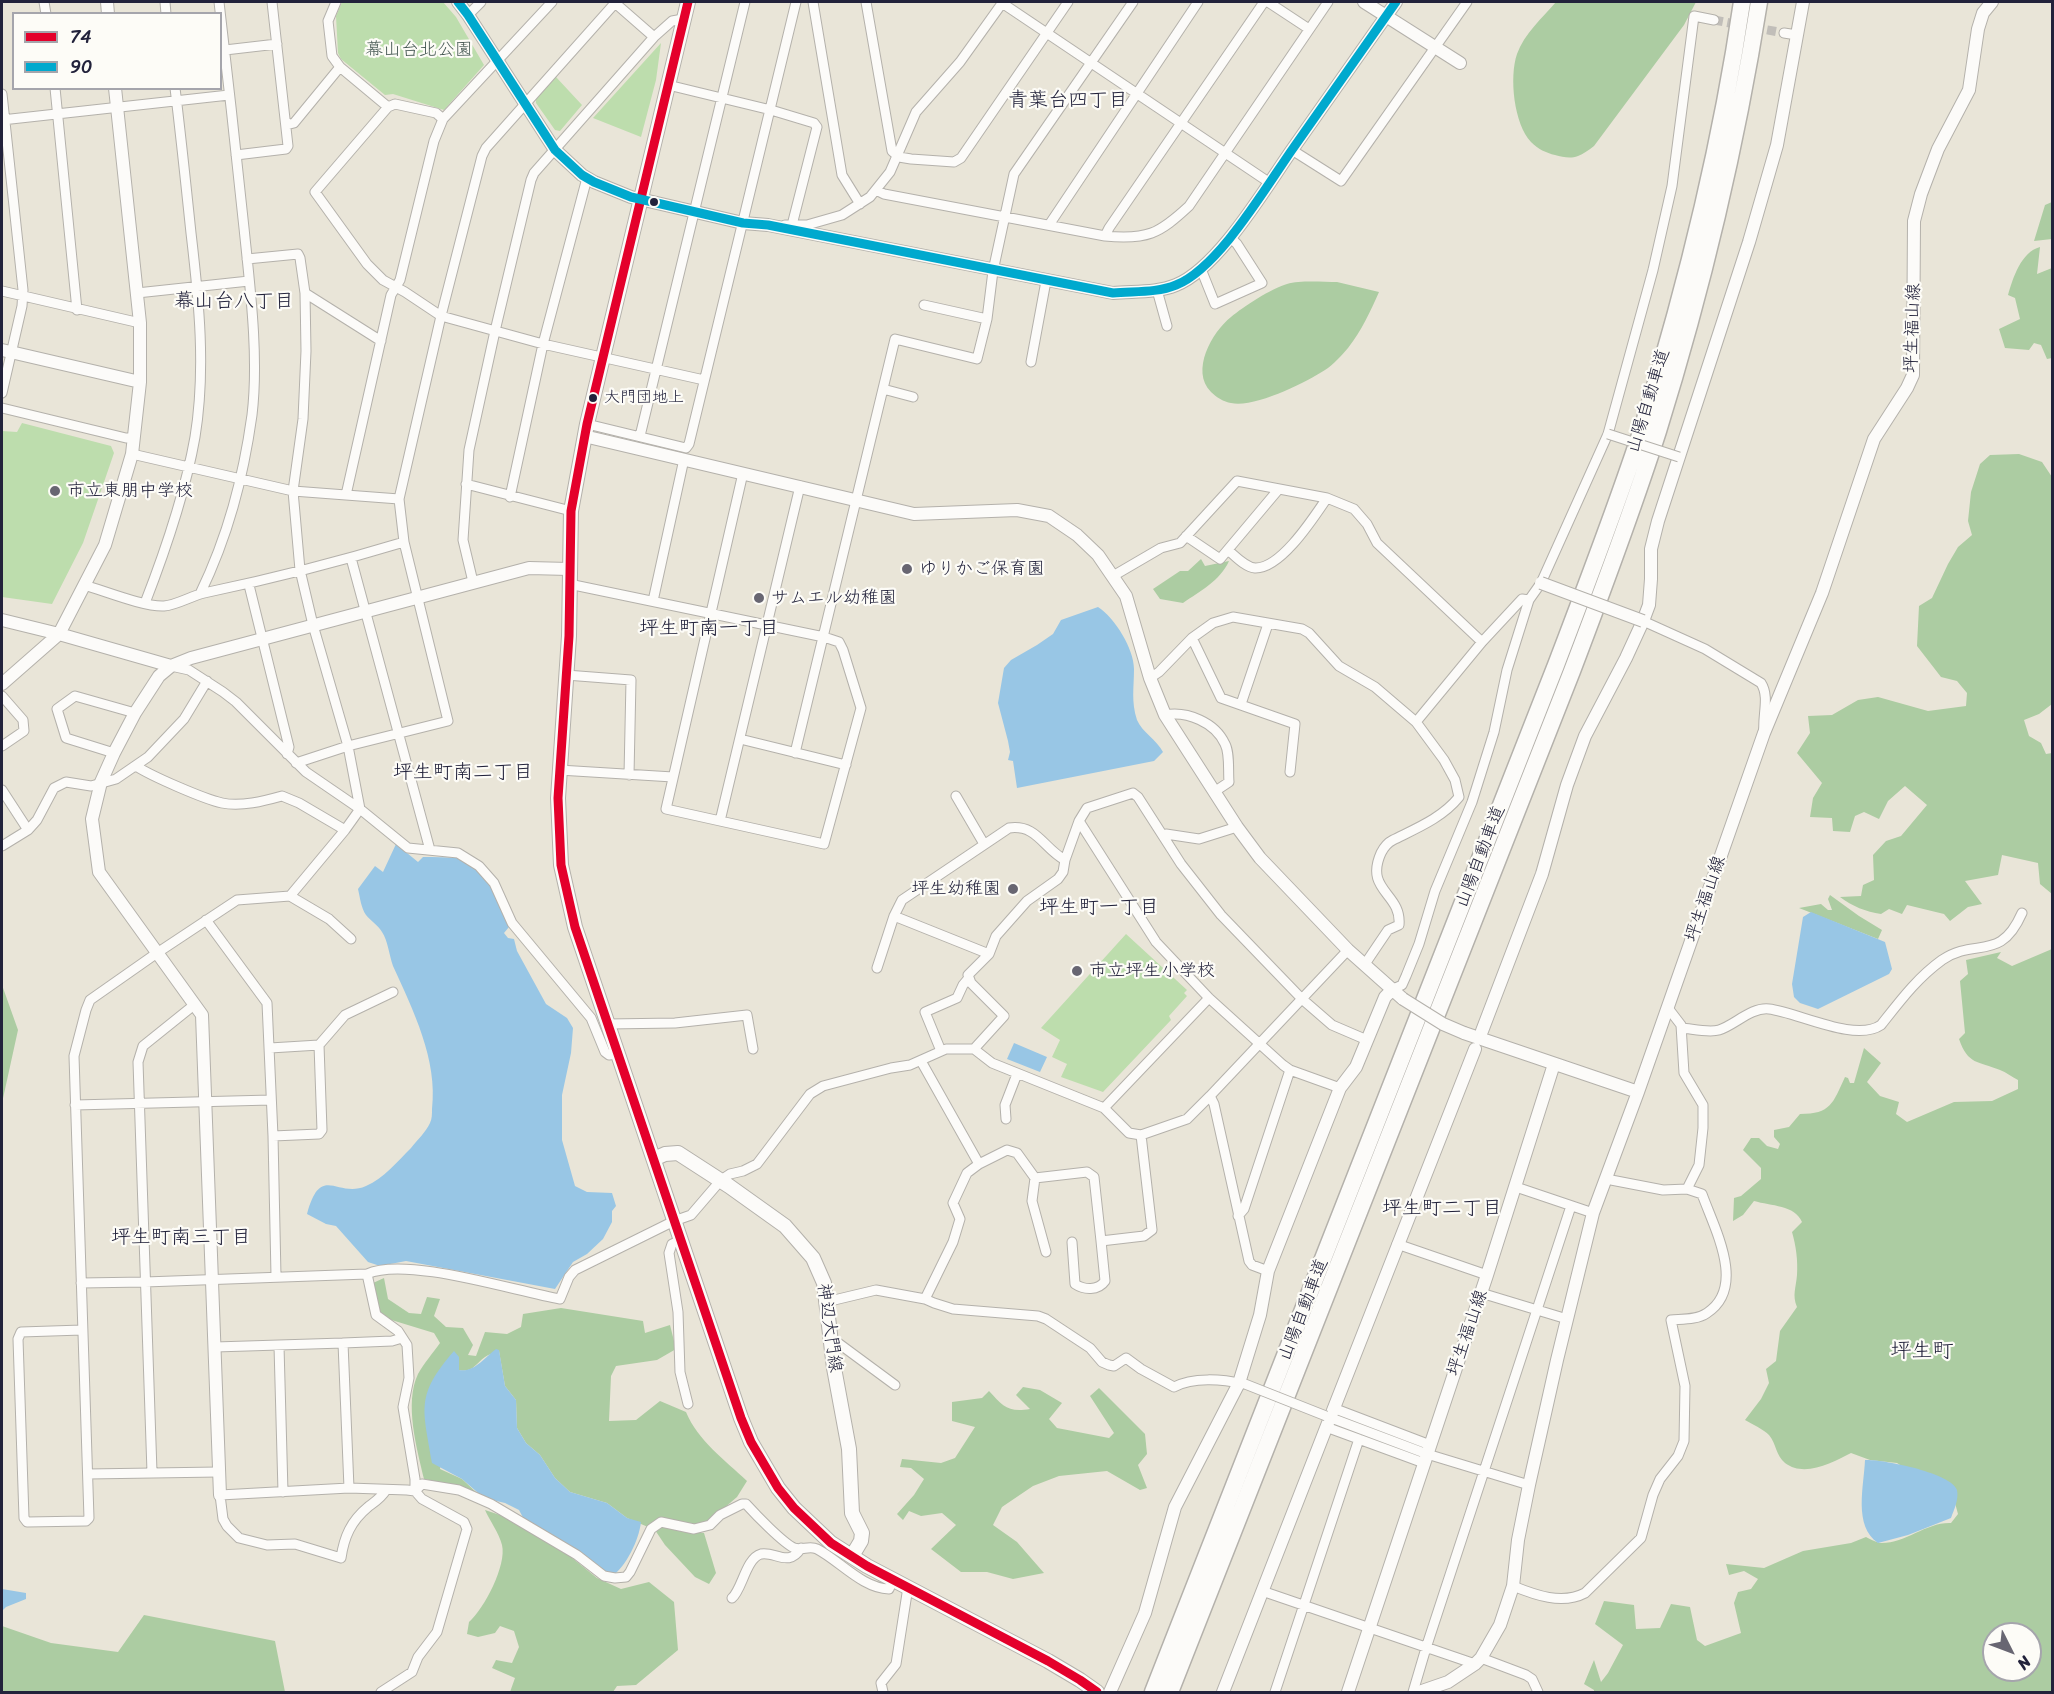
<!DOCTYPE html>
<html>
<head>
<meta charset="utf-8">
<style>
	body { margin:0 }
	#map { position:relative; width:2054px; height:1694px; overflow:hidden; background:#e9e5d8; font-family:Sriracha,sans-serif }
	canvas { display:block }
	.frame { position:absolute; inset:0; border:3px solid #22223b; pointer-events:none }
	.legend { position:absolute; left:12px; top:12px; width:210px; height:78px; box-sizing:border-box; background:#fdfcf7; border:2px solid #a5a5ac; margin:0; padding:8px 10px; list-style:none; font-size:18px; color:#22223b }
	.legend li { display:flex; align-items:center; gap:12px; height:30px }
	.legend b { width:30px; border:2px solid #a5a5ac }
	.north { position:absolute; left:1982px; top:1622px; width:60px; height:60px; box-sizing:border-box; background:#fdfcf7; border:2px solid #a5a5ac; border-radius:50%; rotate:132deg; font-size:16px; font-weight:700; line-height:24px; text-align:center; color:#22223b }
	.north::after { content:''; display:block; margin:auto; width:21px; height:27px; background:#686672; clip-path:polygon(50% 0,100% 100%,50% 72%,0 100%) }
</style>
</head>
<body>
<div id="map">
<canvas width="2054" height="1694"></canvas>
<div class="frame"></div>
<ul class="legend">
<li><b style="height:8px;background:#e4002b"></b>74</li>
<li><b style="height:8px;background:#00a9ce"></b>90</li>
</ul>
<div class="north">N</div>
</div>
<script>
const ctx = document.querySelector('canvas').getContext('2d');
ctx.lineJoin = 'round';
function fillPath(path, color) { ctx.fillStyle = color; ctx.fill(path, 'evenodd'); }
function strokePath(path, color, width, dash) { ctx.strokeStyle = color; ctx.lineWidth = width; ctx.lineCap = dash ? 'butt' : 'round'; ctx.setLineDash(dash || []); ctx.stroke(path); }
function write(font, color, halo, rows, align = 'center') {
  ctx.font = font + ' Sriracha,"Klee One",sans-serif'; ctx.lineWidth = 4.5; ctx.setLineDash([]); ctx.textBaseline = 'middle'; ctx.strokeStyle = halo; ctx.fillStyle = color; for (const [text, x, y, turn = 0] of rows) {
    ctx.save(); ctx.translate(x, y); ctx.rotate((+turn || 0) * Math.PI / 180); ctx.textAlign = isNaN(turn) ? turn : align; if (halo) ctx.strokeText(text, 0, 0); ctx.fillText(text, 0, 0); ctx.restore();
  }
}
fillPath(new Path2D(`
	M342 2H443L456 17 484 65 444 110 393 94 385 95 341 59 338 53 336 16Z
	M661 43 656 80 641 137 593 118Z
	M556 77 582 105 560 131 555 130 536 103V99Z
	M22 423 111 446 114 453 83 543 52 604 2 597V431L17 432Z
	M1126 934 1187 990 1184 993 1187 996 1169 1016 1171 1020 1103 1092 1061 1077 1067 1064 1052 1057 1060 1040 1041 1028Z`), '#bdddad');
fillPath(new Path2D(`
	M1556 2H1696L1684 25 1594 146C1589 150 1583 154 1578 156 1570 159 1563 157 1555 155 1546 153 1538 149 1531 142 1514 124 1509 77 1517 54 1524 34 1543 17 1556 2Z
	M2052 202V239L2034 241 2045 205Z
	M2040 247 2037 274 2052 268V358L2047 359 2041 345 2034 343 2029 350 2005 348 1999 329 2020 319 2015 298 2008 295C2013 278 2021 252 2040 247Z
	M1337 282 1379 292C1370 312 1362 330 1348 348 1342 355 1333 365 1325 370 1305 383 1255 408 1231 403 1224 402 1216 397 1211 392 1190 371 1212 332 1231 317 1243 307 1272 288 1287 284 1300 280 1323 282 1337 282Z
	M2019 454 2042 462 2052 477V704L2039 714 2024 720 2029 736 2041 743 2046 754 2052 753V894L2040 884 2038 863 2002 855 1998 875 1965 881 1982 904 1968 907 1950 921 1944 914 1907 905 1902 914 1889 909 1881 914C1866 912 1852 906 1840 897L1861 896 1863 885 1874 880 1873 855 1886 841 1901 836 1927 805 1905 786 1888 801 1879 819 1864 812 1855 816 1850 832 1833 831 1832 818 1810 817 1813 798 1822 783 1797 753 1810 733 1808 716 1832 715 1858 700 1878 697 1928 711 1966 706 1967 693 1957 681 1941 677 1917 646 1919 606 1932 598 1948 564 1958 547 1972 535 1968 521 1971 492 1980 464 1990 455Z
	M1201 559 1205 566 1229 561C1220 581 1200 591 1183 603L1160 599 1153 589 1180 571H1188Z
	M1830 895 1859 916 1882 930 1878 939 1799 908 1821 904 1828 910H1832L1828 899Z
	M2052 949V1692H1594V1690L1584 1684 1594 1660 1601 1682 1608 1673 1623 1645 1595 1624 1604 1601 1634 1605 1636 1629 1660 1628 1671 1604 1690 1607 1697 1640 1705 1646 1741 1633 1734 1603 1738 1592 1751 1589 1758 1579 1744 1571 1729 1575 1726 1564 1764 1568 1803 1551 1851 1543 1866 1537C1870 1539 1876 1542 1880 1543 1905 1544 1926 1522 1951 1523L1958 1514 1955 1503 1897 1463 1870 1460 1851 1453C1833 1462 1805 1478 1785 1463 1776 1456 1776 1443 1769 1435 1763 1429 1752 1424 1745 1420L1761 1399 1769 1383 1766 1369 1776 1361 1780 1331 1797 1307C1792 1295 1796 1288 1797 1275 1798 1260 1796 1246 1792 1232L1802 1222C1795 1205 1771 1206 1754 1201L1743 1215 1733 1221 1734 1198 1741 1196 1761 1179V1168L1743 1150 1751 1138H1759L1767 1146 1778 1149 1780 1144 1774 1137V1130L1789 1127 1800 1114C1831 1114 1833 1103 1845 1077L1848 1078 1850 1083H1854L1864 1048 1881 1063 1867 1082 1880 1096 1899 1102 1896 1114 1907 1122 1954 1102 1992 1101 2018 1089V1080C2012 1077 2006 1072 2000 1070 1978 1061 1968 1065 1959 1039L1965 1033 1960 981 1968 974 1966 960 2001 952 1997 958 2012 966ZM1994 1634H2030V1670H1994Z
	M2 985 18 1030 2 1103Z
	M384 1278 388 1299 409 1313 421 1314 427 1297 440 1299 434 1316 446 1327 463 1328 473 1345 468 1355 476 1356 485 1332 507 1334 521 1327 523 1314 561 1308 643 1321 645 1333 670 1325 676 1349 657 1360 616 1366 611 1376 609 1421 636 1420 660 1401 686 1412C698 1441 725 1460 747 1481L737 1497 723 1509 712 1522 685 1531 704 1533 716 1573 709 1584 695 1577 665 1545 655 1530 627 1518 607 1503 570 1492 555 1478 540 1455 526 1443 517 1428 516 1400 505 1386 499 1351C495 1353 489 1354 485 1357 475 1364 473 1373 459 1370L440 1469 462 1479 477 1493 449 1484 424 1479C417 1449 404 1403 418 1374 424 1363 433 1353 440 1343L434 1333 385 1318 377 1311 373 1283Z
	M1023 1387 1040 1390 1062 1403 1049 1419 1057 1428 1109 1438 1114 1433 1090 1396 1099 1388 1145 1434 1147 1454 1138 1465 1147 1488 1140 1490 1107 1471 1059 1476 1033 1486 1002 1507 993 1525 1017 1542 1044 1573 1013 1579 987 1572H961L931 1549 956 1525 942 1513 921 1516 909 1511 903 1520 897 1514 914 1495 924 1479 911 1468 900 1467 902 1459 941 1463 955 1458 975 1427 952 1421V1402L982 1398 989 1391C1003 1406 1008 1413 1030 1409L1016 1395Z
	M485 1510 500 1515 566 1553 597 1578 621 1589 649 1582 674 1602 678 1650 636 1685 617 1686 613 1692H510L515 1678 492 1668 496 1660 512 1663 519 1647 514 1631 500 1626 495 1633 478 1637 467 1634 469 1622C484 1609 507 1565 502 1545 499 1533 490 1521 485 1510Z
	M144 1615 275 1641 285 1692H2V1626L51 1643 118 1652Z`), '#accca2');
fillPath(new Path2D(`
	M1098 607C1115 618 1134 649 1134 669 1134 688 1131 701 1137 720 1142 732 1157 740 1163 752L1154 761 1017 788 1013 761 1008 760 1010 752 1008 741 998 703 1004 668 1011 660 1037 645 1053 634 1061 620Z
	M396 844 418 862 423 857C434 857 446 857 456 858 487 864 498 903 509 927L504 933 508 938 514 939 517 951 546 1004 567 1018 573 1028 571 1053 562 1095V1140L575 1186 587 1192 612 1193 616 1206 612 1211V1222L603 1239 587 1254 573 1262 555 1289 406 1261 380 1266 368 1262 336 1226 326 1224 307 1214C321 1162 337 1199 366 1186 384 1178 397 1162 411 1148 417 1140 426 1132 430 1123 432 1119 432 1114 432 1109 438 1060 413 1010 393 966 389 955 388 941 382 932 378 925 371 921 366 915 361 908 360 897 358 889L375 866 383 872Z
	M1811 912 1885 942 1892 969 1889 974 1818 1009 1800 1003 1794 997 1792 984 1803 917Z
	M1014 1043 1047 1057 1040 1072 1007 1059Z
	M496 1349 499 1350 505 1386 516 1400 517 1428 526 1443 540 1455 555 1478 570 1492 607 1503 627 1518 641 1522C639 1540 626 1567 611 1577L527 1525 519 1510 505 1503 484 1498 462 1479 432 1463C423 1408 415 1396 454 1351L459 1357V1370C474 1373 485 1357 496 1349Z
	M1865 1460C1882 1459 1952 1473 1957 1490 1959 1499 1954 1510 1951 1518L1908 1535 1878 1543C1853 1526 1864 1486 1865 1460Z
	M2 1589 26 1593V1599L6 1607 2 1611Z`), '#98c6e5');
strokePath(new Path2D(`
	M1714 20 1784 33`), '#c1beb9', 9, [9, 4.5]);
const street = new Path2D(`
	M44 2 46 14
	M165 2 166 14
	M336 2 328 21 332 56 340 67 388 107 395 104 436 113 443 119
	M614 2 654 37
	M813 2 842 175 860 204
	M866 2 892 151 899 157 911 159 954 162 961 158 1068 2
	M1268 2 1309 29
	M1002 3 1270 183
	M468 15 481 2
	M1784 33 1797 35
	M225 50 277 44
	M668 85 771 110 814 123 817 127 792 225
	M55 88 77 310
	M2 94 23 290 22 306 2 393
	M388 107 315 192 367 264 383 280 405 292 441 316 543 344 704 380
	M2 120 229 95
	M286 125 294 123 340 67
	M1292 150 1341 181 1467 2
	M236 155 286 149 288 146 272 2
	M876 190 884 194 1105 236C1147 240 1159 234 1189 206L1328 2
	M785 225H807L842 215 870 197 890 172 916 112 960 62 1003 2
	M1049 225 1198 2
	M1105 236 1109 228 1264 2
	M247 259 298 254 300 258 305 293 306 351 303 419 293 491 300 570 313 625 348 746 360 809 345 830 290 896
	M1201 269 1215 304 1262 283 1237 244 1230 237
	M1157 290 1167 326
	M2 291 140 323
	M137 293 249 281
	M305 293 381 341
	M924 305 987 319
	M1031 362 1046 281
	M883 389 913 397
	M2 408 126 438H134
	M587 424 686 448 689 444 796 2
	M640 436 745 2
	M132 454 293 491 399 499
	M466 484 571 511
	M346 495 391 295 400 280 434 141 443 119 552 2
	M510 497 543 344 587 178
	M1186 536 1220 559 1278 490
	M1228 550C1235 556 1245 567 1255 568 1281 569 1314 517 1327 498
	M351 558 430 850
	M1113 576 1161 548 1180 543 1237 481 1327 498 1354 509 1367 524 1377 543 1482 642
	M473 582 463 540 469 450 495 331 531 180 534 173 654 37 672 21 683 19
	M569 584C654 601 739 619 824 637L839 642 843 650 861 708 824 844 666 809 743 473
	M84 585C105 591 144 607 164 606 177 605 191 596 204 593 271 579 338 562 404 542
	M249 585 289 747 287 754
	M200 594C228 536 243 479 252 415 259 357 250 287 244 228 236 153 228 77 219 2
	M653 601 684 459
	M145 603C166 549 185 494 195 437 206 370 199 301 191 233 186 185 181 137 175 88
	M1643 621 1705 649 1761 683C1770 697 1762 716 1764 732
	M1192 638 1221 698 1295 724 1290 772
	M171 666 189 670 223 692 236 702 306 772 360 809 408 848 458 853 479 866 494 883 512 923 591 1018 605 1052 609 1055 618 1054
	M566 675 631 680 629 775
	M1150 678 1159 672 1192 638 1213 623 1233 617 1302 629 1309 633 1339 666 1375 687 1416 722 1444 760 1455 780 1459 797C1442 818 1417 828 1393 840 1387 843 1384 847 1381 853 1364 891 1402 893 1399 925L1388 930 1365 964
	M2 696 23 720 24 731 2 746
	M1241 704 1268 624
	M1165 715C1187 711 1215 722 1225 744 1230 753 1228 771 1229 782L1214 792
	M1416 722 1482 642 1522 599 1529 600
	M740 739 846 765
	M114 753 66 738 57 709 75 696 135 713
	M795 753 895 339 977 359 987 319 993 271 1014 174 1133 2
	M296 763 348 746 448 721 404 542 399 499 441 316 482 156 486 148 616 2
	M136 766C151 776 204 799 222 803 241 807 264 801 282 796L299 803 345 830
	M559 770 673 777
	M2 790 28 830
	M956 796 984 844
	M720 821 800 486
	M1164 835 1166 834 1199 839 1237 827
	M2 846 28 830 37 820 54 788 66 782 91 786 116 779 148 757 184 719 207 681
	M894 916 989 954
	M206 920 267 1003 273 1136 276 1276
	M877 968 894 916 902 900 1009 828C1037 824 1043 848 1065 860
	M1393 989 1402 985 1406 976 1419 944 1435 891 1472 802 1494 732 1507 670 1529 600 1541 583 1608 434 1653 270 1672 186 1694 16 1714 20
	M1209 998 1104 1108 1129 1133 1141 1135 1187 1119 1210 1096
	M608 1024 675 1023 747 1015 753 1049
	M1681 1025 1682 1028C1693 1029 1709 1033 1719 1030 1735 1025 1751 1007 1769 1009 1797 1012 1855 1043 1881 1025 1900 1001 1917 978 1942 960 1976 937 2000 963 2022 913
	M270 1048 319 1045 345 1015 393 992
	M974 1049 1004 1016 971 983 968 975 989 954 996 936 1027 901 1058 879 1063 872 1065 860 1079 821
	M941 1051 925 1012 957 998 963 985 968 979
	M921 1061 979 1164 1007 1150 1017 1153 1035 1178 1032 1201 1046 1252
	M1340 1088 1290 1070 1283 1065 1209 998 1156 942 1079 821 1087 808 1133 793 1138 797 1181 864 1221 915 1302 999 1332 1025 1367 1040
	M75 1105 271 1100
	M1006 1119 1005 1105 1017 1074
	M273 1136 319 1134 322 1130 319 1045
	M1035 1178 1087 1172 1094 1177 1101 1241
	M1606 1179 1663 1190 1687 1189
	M1516 1187 1593 1213
	M1238 1216 1244 1209 1290 1070
	M681 1240 672 1244 669 1253 678 1312 680 1372 688 1404
	M1072 1242 1075 1284C1084 1290 1098 1291 1105 1281L1101 1241 1144 1236 1152 1230 1141 1135
	M1397 1244 1487 1275
	M1268 1271 1252 1265 1249 1261 1214 1104 1210 1096 1348 950
	M367 1274 376 1315 398 1331 407 1345 409 1378 403 1407 415 1479V1491
	M81 1283 145 1282 367 1274C406 1256 514 1291 560 1299L569 1277 575 1270 674 1221 691 1215 721 1180 730 1174 743 1171 757 1164 810 1094 823 1086 891 1068 910 1065 946 1049H974L992 1063 1104 1108
	M1481 1293 1567 1319
	M925 1299 953 1242 960 1219 953 1203 967 1173 979 1164
	M826 1302 876 1290 925 1299 934 1303 953 1309 1038 1316 1046 1319 1090 1348 1102 1362 1109 1365 1114 1366 1126 1358 1141 1369 1174 1387C1193 1377 1222 1379 1243 1384
	M82 1330 21 1332 18 1339 24 1518 27 1522 86 1521 89 1518 74 1056 86 1010 90 1000 157 953 237 900 290 896 329 919 351 939
	M830 1337 895 1385
	M343 1343 349 1488
	M279 1346 283 1492
	M215 1347 343 1343 392 1341 402 1338
	M1333 1408 1430 1445
	M1326 1416 1427 1454 1529 1485
	M1326 1427 1424 1463
	M152 1472 138 1062 143 1046 194 1005
	M88 1474 218 1472
	M415 1491 422 1484 459 1490 491 1504 577 1555 604 1576 615 1578 626 1577 630 1572 651 1529 661 1522 694 1529 710 1525 720 1515 742 1504H746C756 1515 782 1542 794 1548 802 1551 809 1545 817 1549 840 1561 862 1588 889 1589L893 1580
	M1513 1586C1535 1595 1562 1605 1585 1593L1641 1538 1653 1495 1660 1479 1678 1456 1684 1441 1685 1386 1671 1320C1682 1319 1697 1320 1707 1313 1747 1287 1714 1228 1702 1194L1687 1189 1699 1165 1703 1128V1105L1684 1073 1681 1025 1668 1008
	M1262 1591 1475 1664
	M732 1598C742 1590 746 1558 761 1554 775 1551 789 1568 801 1548
	M1481 1658 1526 1675 1532 1679 1538 1692
	M381 1692 412 1672 418 1657 437 1632 467 1529 464 1522 422 1499 415 1491 407 1490 349 1488 220 1495 223 1519 227 1526 239 1538 267 1545 295 1544 341 1558C344 1537 351 1521 368 1507 376 1501 381 1498 386 1490
	M883 1692 881 1683 896 1664 908 1587
	M1275 1692 1359 1439
	M1413 1692 1426 1648 1571 1206`);
const secondary = new Path2D(`
	M107 2 108 14
	M458 2 468 15 555 150 582 175 594 182 631 197 743 223 768 225 1113 293C1134 291 1157 293 1176 285 1219 268 1267 185 1294 147 1328 99 1362 50 1396 2
	M1364 2 1460 63
	M2 350 140 382
	M584 436 914 514 1017 510 1049 516 1077 535 1098 555 1126 596 1150 678 1165 715 1237 827 1260 858 1348 950 1403 999
	M2 620 59 634 171 666 191 658 529 568 569 569
	M171 666 159 676 135 713 114 753 101 782 92 819 99 872 202 1015 220 1495
	M2 684 59 634 105 545 132 454 140 382V323L115 88
	M1482 1031 1542 874 1567 785 1585 736 1626 658 1643 621 1649 605 1651 579V549L1658 521 1749 242 1777 145 1803 2
	M1464 1033 1638 1092
	M1332 1413 1475 1049
	M1110 1692 1145 1613 1175 1507 1239 1383 1260 1315 1268 1271 1340 1088 1356 1067 1385 997 1393 989
	M1223 1692 1328 1423
	M1348 1692 1487 1275 1554 1064
	M1419 1692 1448 1682 1475 1664 1481 1658 1500 1625 1513 1586 1518 1540 1529 1485 1557 1360 1593 1213 1638 1092 1764 733 1822 593 1874 439 1907 388 1913 375 1914 221 1921 194 1938 149 1969 90 1978 29 1983 13 1992 2`);
const primary = new Path2D(`
	M688 2 587 424 571 511 569 636 558 798 561 865 575 927 741 1418 751 1442 778 1488 794 1508 831 1543 867 1566 1048 1661 1080 1680 1097 1692
	M654 1159 665 1154 678 1153 729 1186 785 1226 813 1258 824 1283 834 1368 849 1449 852 1513 862 1533 861 1541 852 1556`);
const highway = new Path2D(`
	M1153 1692 1556 665C1586 586 1617 506 1643 426 1686 287 1721 145 1742 2
	M1170 1692 1572 671C1602 592 1632 512 1658 431 1702 290 1736 147 1759 2`);
strokePath(street, '#b4b1ab', 11);
strokePath(secondary, '#b4b1ab', 14);
strokePath(primary, '#b4b1ab', 16);
strokePath(highway, '#b4b1ab', 19);
strokePath(street, '#fcfbf9', 9);
strokePath(secondary, '#fcfbf9', 12);
strokePath(primary, '#fcfbf9', 14);
strokePath(highway, '#fcfbf9', 16);
const streetBridge = new Path2D(`
	M1608 434 1679 457
	M1245 1384 1326 1416`);
const secondaryBridge = new Path2D(`
	M1541 583 1643 621
	M1403 999 1443 1024 1464 1033`);
strokePath(streetBridge, '#b4b1ab', 11, []);
strokePath(secondaryBridge, '#b4b1ab', 14, []);
strokePath(streetBridge, '#fcfbf9', 9);
strokePath(secondaryBridge, '#fcfbf9', 12);
strokePath(new Path2D(`
	M688 2 587 424 571 511 569 636 558 798 561 865 575 927 741 1418 751 1442 778 1488 794 1508 831 1543 867 1566 1048 1661 1080 1680 1097 1692`), '#e4002b', 9);
strokePath(new Path2D(`
	M458 2 468 15 555 150 582 175 594 182 631 197 743 223 768 225 1113 293C1134 291 1157 293 1176 285 1219 268 1267 185 1294 147 1328 99 1362 50 1396 2`), '#00a9ce', 9);
for (const [x, y, r, color] of [
	[654,202,5,"#22223b"],
	[593,398,5,"#22223b"],
	[55,491,6,"#686672"],
	[907,569,6,"#686672"],
	[759,598,6,"#686672"],
	[1013,889,6,"#686672"],
	[1077,971,6,"#686672"]
]) { const dot = new Path2D(); dot.arc(x, y, r, 0, 2 * Math.PI); ctx.fillStyle = color; ctx.fill(dot); strokePath(dot, '#fdfcf7', 2); }
write('16px', '#22223b', '#fdfcf7', [
	["大門団地上",604,398]
], 'left');
write('18px', '#465853', '#fdfcf7', [
	["幕山台北公園",419,50]
]);
write('18px', '#22223b', '#fdfcf7', [
	["坪生福山線",1913,328,-88],
	["山陽自動車道",1649,401,-73],
	["山陽自動車道",1481,857,-69],
	["坪生福山線",1706,899,-71],
	["山陽自動車道",1304,1310,-69],
	["神辺大門線",829,1328,82],
	["坪生福山線",1468,1333,-71]
]);
write('18px', '#22223b', '#fdfcf7', [
	["市立東朋中学校",67,491],
	["ゆりかご保育園",919,569],
	["サムエル幼稚園",771,598],
	["坪生幼稚園",1001,889,"right"],
	["市立坪生小学校",1089,971]
], 'left');
write('20px', '#22223b', '#fdfcf7', [
	["青葉台四丁目",1068,101],
	["幕山台八丁目",234,302],
	["坪生町南一丁目",709,629],
	["坪生町南二丁目",463,773],
	["坪生町一丁目",1099,908],
	["坪生町二丁目",1442,1209],
	["坪生町南三丁目",181,1238]
]);
write('21px', '#22223b', '#fdfcf7', [
	["坪生町",1922,1352]
]);
</script>
</body>
</html>
